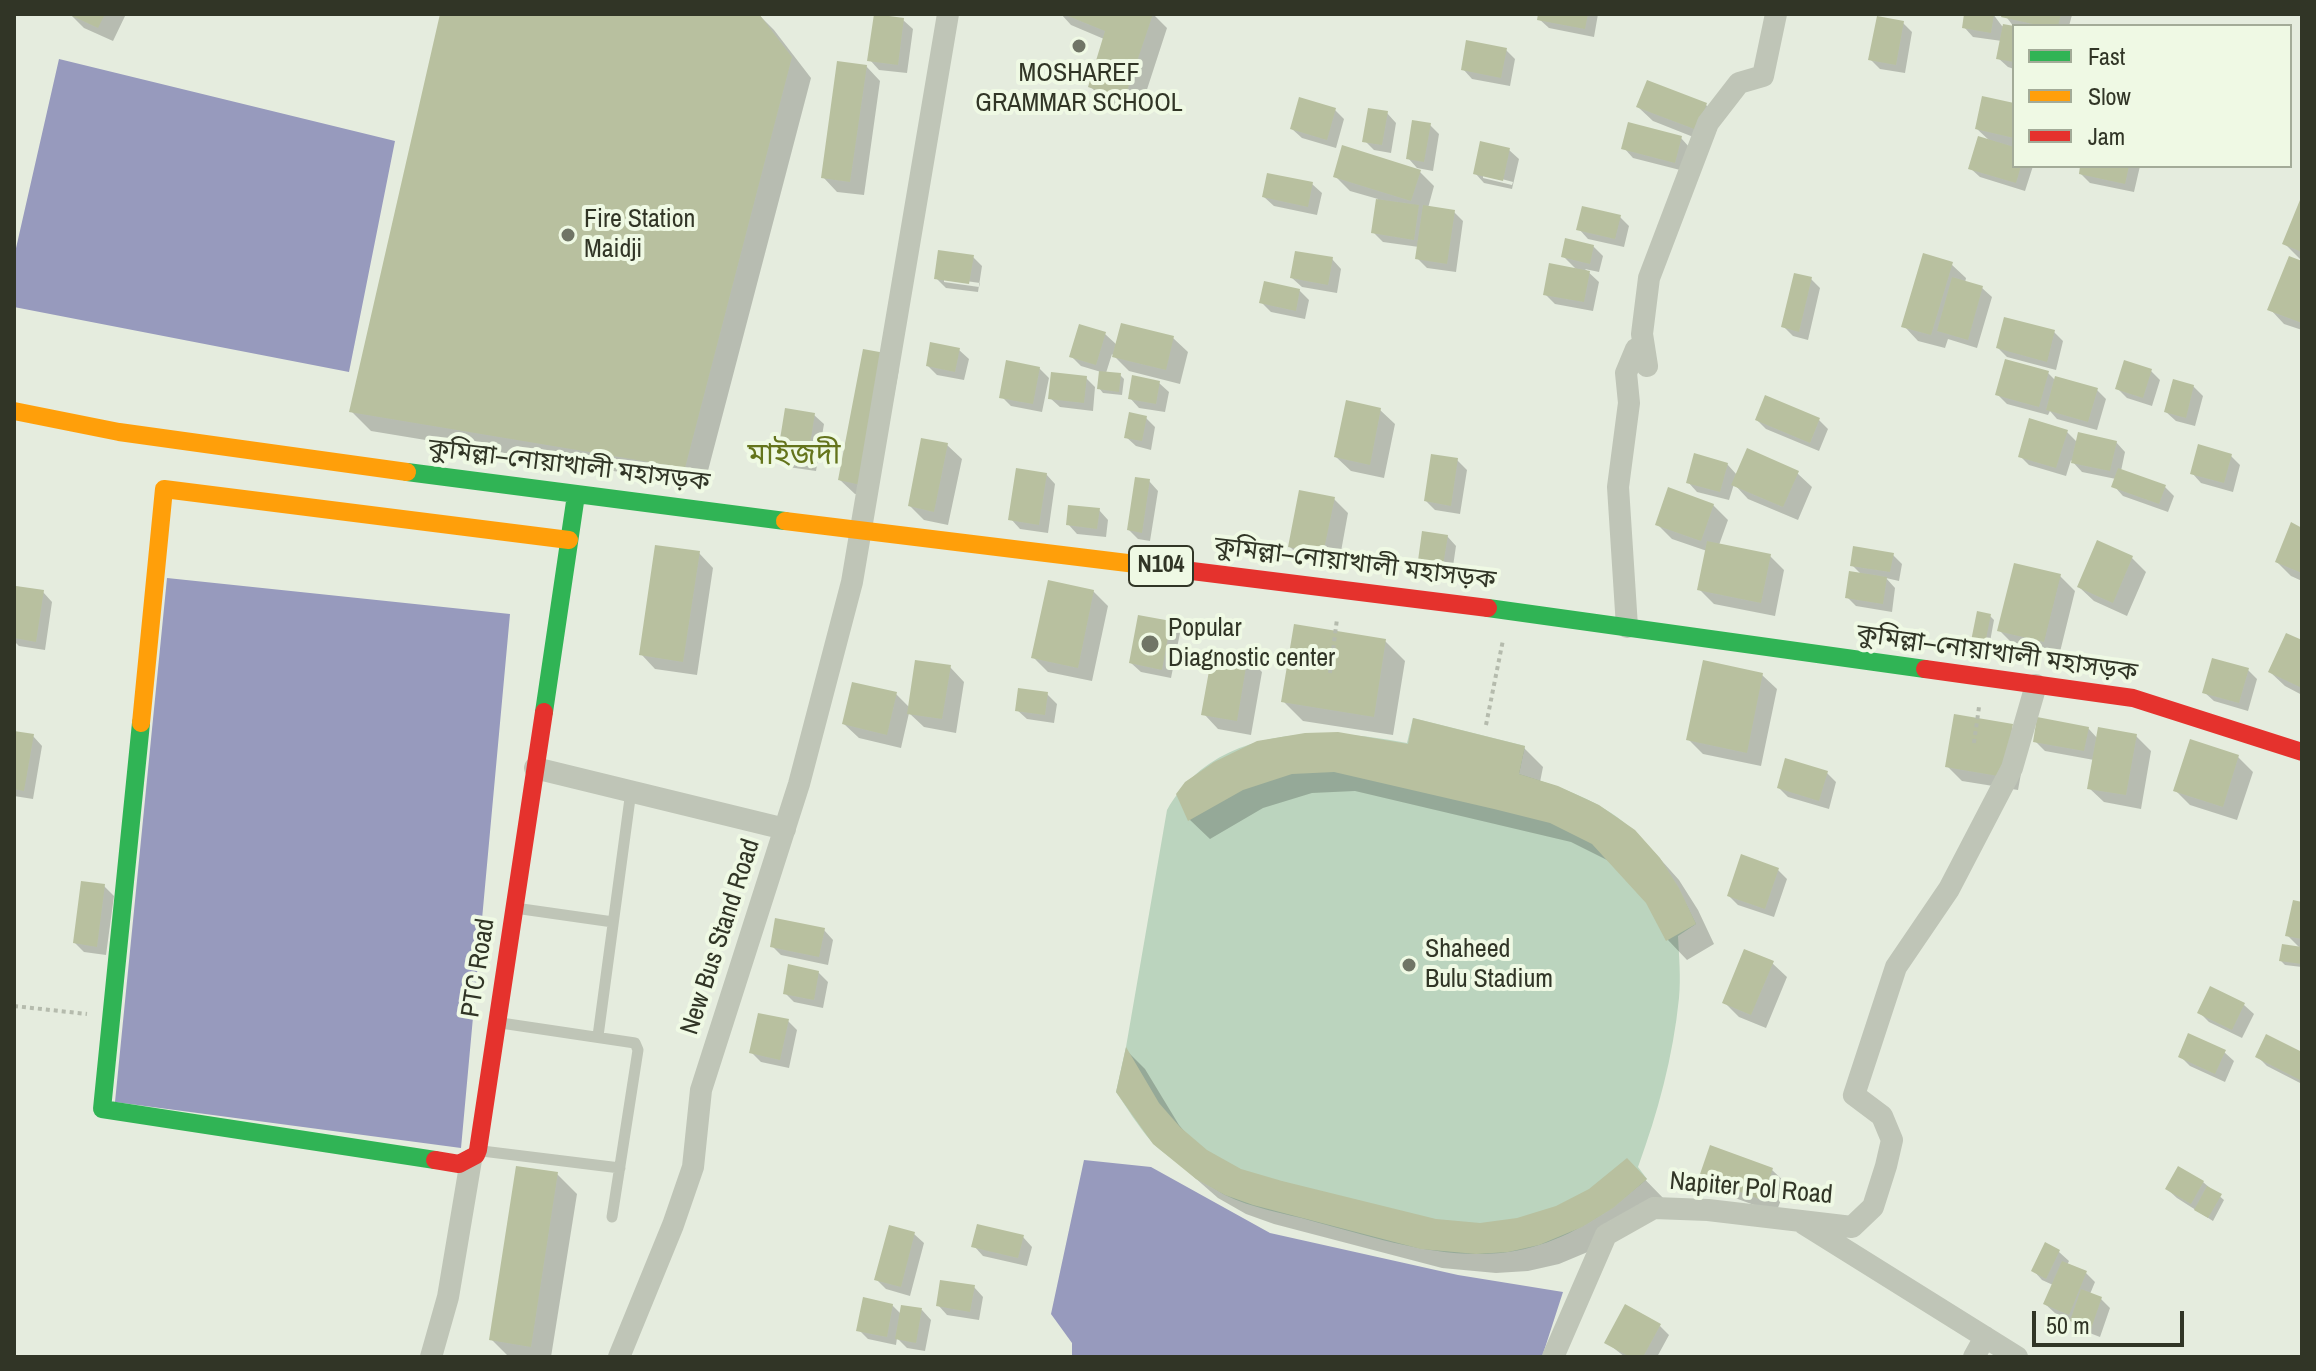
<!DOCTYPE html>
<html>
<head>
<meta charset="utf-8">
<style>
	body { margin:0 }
	#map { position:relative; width:2316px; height:1371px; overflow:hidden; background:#e5ecde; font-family:"Archivo Narrow",sans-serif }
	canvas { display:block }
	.frame { position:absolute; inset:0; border:16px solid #313526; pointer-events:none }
	.legend { position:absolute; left:2012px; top:24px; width:280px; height:144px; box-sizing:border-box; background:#eff9e4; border:2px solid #a3ab98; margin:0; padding:10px 14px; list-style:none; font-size:24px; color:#313526 }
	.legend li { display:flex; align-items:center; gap:16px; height:40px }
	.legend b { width:40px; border:2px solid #a3ab98 }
	.scale { position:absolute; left:2032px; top:1311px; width:152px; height:36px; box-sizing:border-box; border:4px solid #313526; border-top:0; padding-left:10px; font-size:24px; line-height:28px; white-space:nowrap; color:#313526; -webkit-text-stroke:6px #eff9e4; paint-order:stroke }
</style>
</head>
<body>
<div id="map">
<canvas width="2316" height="1371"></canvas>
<div class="frame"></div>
<ul class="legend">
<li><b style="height:10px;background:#30b455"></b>Fast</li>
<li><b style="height:10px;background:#ff9f0a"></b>Slow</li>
<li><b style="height:10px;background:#e5322d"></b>Jam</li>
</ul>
<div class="scale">50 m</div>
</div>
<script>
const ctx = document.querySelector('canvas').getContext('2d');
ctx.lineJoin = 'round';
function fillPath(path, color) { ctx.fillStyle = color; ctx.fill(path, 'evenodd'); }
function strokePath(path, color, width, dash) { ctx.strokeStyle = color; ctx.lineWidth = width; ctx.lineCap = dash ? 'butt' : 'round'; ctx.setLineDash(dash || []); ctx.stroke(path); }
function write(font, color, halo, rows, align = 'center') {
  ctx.font = font + ' "Archivo Narrow","Noto Sans Bengali",sans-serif'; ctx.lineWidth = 8; ctx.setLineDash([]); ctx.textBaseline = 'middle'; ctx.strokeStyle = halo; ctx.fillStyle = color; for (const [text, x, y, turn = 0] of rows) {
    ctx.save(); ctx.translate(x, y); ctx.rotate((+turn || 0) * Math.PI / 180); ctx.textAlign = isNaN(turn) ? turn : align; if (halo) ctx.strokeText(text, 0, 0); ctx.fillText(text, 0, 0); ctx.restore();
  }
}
fillPath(new Path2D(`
	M1413 718 1525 746 1519 774C1616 803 1653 832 1696 924L1678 936C1679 956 1681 978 1679 998 1673 1057 1658 1112 1638 1167L1647 1179C1614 1207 1581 1232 1539 1245 1464 1269 1385 1240 1312 1221 1284 1213 1251 1208 1225 1195 1211 1187 1160 1152 1151 1141 1138 1126 1127 1108 1116 1092L1126 1047 1167 810C1215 725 1324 726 1407 743Z`), '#bbd4be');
fillPath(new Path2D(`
	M59 59 395 141 349 372 14 307V257Z
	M167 578 510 614 461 1148 115 1102Z
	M1084 1160 1151 1167 1270 1233 1458 1275 1563 1292 1542 1357H1072V1343L1051 1314Z`), '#979abd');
fillPath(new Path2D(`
	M70 14H126L113 41 84 28Z
	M442 14H758L774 30 811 78 704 486 371 431 351 411Z
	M1061 14H1153L1167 28 1139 114 1104 101 1090 86 1104 39 1071 25Z
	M1540 14H1598L1594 37 1549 28 1539 19Z
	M1966 14H1993L2002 26 2014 29V69L2008 67 1998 58 2002 41 1973 37 1964 27Z
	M2004 14H2071L2072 15 2069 26 2014 27Z
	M903 20 913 29 907 73 879 70 870 60Z
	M1903 23 1912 32 1905 73 1880 69 1870 59Z
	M1506 50 1515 59 1510 86 1472 79 1463 69Z
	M866 66 880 81 864 195 837 192 823 177Z
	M1706 105 1721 119 1711 144 1653 121 1638 107Z
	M2014 105V166H2033L2025 191 1980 177 1970 168 1991 142 1977 129Z
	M1335 110 1344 119 1336 148 1302 138 1292 129Z
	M1387 113 1396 123 1391 153 1374 150 1365 141Z
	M1430 125 1439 134 1433 171 1417 168 1408 158Z
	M1681 138 1690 148 1684 171 1633 158 1624 148Z
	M1509 150 1519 159 1512 189 1484 183 1475 173ZM1483 174 1513 182 1512 185 1483 178Z
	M2083 166H2140L2134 192 2090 183 2081 174Z
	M1420 172 1434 186 1428 208 1454 212 1463 221 1456 272 1427 268 1418 259 1419 247 1383 242 1374 233 1378 199 1350 191 1335 176Z
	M1312 184 1322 193 1317 215 1274 206 1264 197Z
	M2302 203V261L2284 243Z
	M1620 217 1629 226 1624 247 1588 239 1579 229Z
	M1593 246 1603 256 1599 272 1585 269 1599 282 1593 311 1555 304 1545 294 1577 270 1563 256Z
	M973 257 982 266 978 292 946 288 936 278ZM944 278 980 283 979 287 944 282Z
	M1332 259 1341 269 1337 293 1302 287 1292 278Z
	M2302 263V330L2284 324 2270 309Z
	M1951 264 1966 278 1965 283 1982 288 1992 297 1977 348 1948 339 1945 348 1918 341 1904 326Z
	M1811 279 1820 288 1808 340 1793 336 1784 327Z
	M1299 290 1309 300 1305 319 1271 312 1261 302Z
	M2054 332 2063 341 2056 370 2007 357 1998 348Z
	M1105 334 1117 345 1173 338 1188 352 1180 384 1129 371 1112 354 1106 373 1120 375 1124 379 1122 395 1103 393 1099 388 1101 372 1081 366 1071 356Z
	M959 350 969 359 964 380 937 375 928 366Z
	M1039 368 1049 378 1042 412 1011 406 1002 397Z
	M899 369 875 498 855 494 840 480Z
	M2151 371 2160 380 2152 406 2127 398 2118 389Z
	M2048 373 2056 381 2097 390 2106 399 2097 430 2057 419 2050 411 2048 415 2007 404 1997 394Z
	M1086 378 1095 387 1093 411 1060 407 1050 398Z
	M1159 383 1169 392 1165 412 1139 408 1130 398Z
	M2193 386 2203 396 2195 426 2176 421 2166 412Z
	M1380 410 1395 424 1384 478 1351 471 1336 457Z
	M814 415 824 424 816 471 788 467 779 457Z
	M1146 418 1155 427 1151 450 1136 446 1126 437Z
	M1757 420H1819L1828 429 1819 451 1766 429Z
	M2067 432 2077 442H2116L2125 452 2121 471 2165 487 2174 496 2168 512 2123 496 2114 486 2116 479 2082 472 2071 460 2066 476 2029 465 2020 456Z
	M947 445 962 459 948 525 924 520 910 506Z
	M2231 456 2240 465 2233 492 2201 483 2192 473Z
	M1457 460 1467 470 1460 514 1435 510 1426 501Z
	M1727 464 1737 475 1797 473 1812 487 1798 520 1748 499 1734 484 1729 500 1697 492 1688 482Z
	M1046 474 1055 484 1048 533 1020 529 1011 519Z
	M1149 481 1158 491 1150 541 1138 539 1129 530Z
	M1334 499 1348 513 1338 568 1305 561 1290 547Z
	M1713 505 1728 520 1719 545 1770 556 1784 570 1775 616 1714 604 1699 589 1707 551 1672 539 1657 524Z
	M1099 510 1108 520 1106 537 1077 534 1068 524Z
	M2302 530V581L2291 576 2277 562Z
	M1447 536 1456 546 1451 580 1429 577 1419 568Z
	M699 553 713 568 697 675 655 669 641 654Z
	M1893 555 1902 564 1899 581 1886 578 1895 588 1892 612 1856 606 1847 597 1862 575 1852 565Z
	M2131 557 2146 572 2127 616 2094 601 2079 587Z
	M2060 576 2075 591 2059 656 2014 645 1999 630Z
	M18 588 43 592 52 602 45 650 19 646 14 641V611Z
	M1093 591 1108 606 1092 681 1048 672 1033 657Z
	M1990 616 1994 620 1989 647 1977 645 1973 641Z
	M1170 623 1180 633 1171 678 1141 672 1131 663Z
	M1385 641 1405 661 1393 735 1303 721 1283 701Z
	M2302 643V695L2285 686 2270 672Z
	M1247 657 1262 672 1251 735 1218 729 1204 714Z
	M950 667 964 682 956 733 924 727 909 713 901 748 859 738 844 724 896 694 910 708Z
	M2248 670 2257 679 2248 711 2214 701 2204 692Z
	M1762 675 1777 689 1761 766 1703 754 1688 739Z
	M1047 694 1057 704 1054 723 1027 719 1017 710Z
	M2088 728 2098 739 2136 736 2151 751 2141 809 2104 802 2089 788 2094 760 2045 751 2035 741Z
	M14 733 33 736 42 746 33 799 14 796Z
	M2027 741 2018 790 1962 781 1947 766Z
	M1409 746 1524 748 1543 767 1540 782 1654 852 1679 880 1698 910 1714 944 1687 960 1668 940 1648 902 1611 862 1571 842 1355 791 1312 793 1263 808 1210 839 1190 820 1179 794Z
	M2238 757 2253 772 2237 820 2190 805 2176 791Z
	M1827 773 1836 782 1829 809 1788 797 1779 788Z
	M1778 870 1787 879 1774 917 1738 905 1729 896Z
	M104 886 114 896 106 955 84 952 75 943Z
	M2302 904V967L2285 965 2281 961 2301 949 2287 935Z
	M824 930 833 940 828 965 781 955 772 946Z
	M1772 963 1787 977 1766 1028 1739 1017 1724 1002Z
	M818 972 828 982 823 1008 794 1002 785 993Z
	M2244 1005 2254 1014 2242 1038 2209 1022 2200 1013Z
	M788 1021 797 1030 789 1068 761 1062 751 1052Z
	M1127 1051 1145 1069 1179 1125 1190 1138 1206 1152 1240 1171 1436 1221 1480 1225 1517 1220 1556 1208 1590 1190 1627 1161 1665 1200 1602 1246 1559 1264 1528 1271 1496 1273 1442 1268 1274 1224 1246 1214 1218 1198 1154 1142Z
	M2224 1052 2234 1061 2225 1082 2190 1066 2180 1056Z
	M2302 1054V1084L2267 1066 2257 1056Z
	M1772 1170 1787 1184 1776 1213 1716 1191 1701 1176Z
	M557 1174 577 1194 551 1357H509L491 1339Z
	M2203 1182 2224 1200 2213 1221 2177 1198 2167 1189Z
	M914 1234 924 1243 910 1296 886 1289 877 1280Z
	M1023 1237 1032 1247 1027 1266 983 1256 974 1246Z
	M2046 1245 2059 1252 2069 1261 2067 1265 2086 1273 2095 1282 2090 1294 2101 1299 2110 1308 2100 1337 2082 1330 2073 1321 2055 1313 2045 1304 2053 1285 2042 1280 2033 1270Z
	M974 1287 983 1297 979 1320 947 1315 938 1305Z
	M892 1305 901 1314 922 1310 931 1320 925 1351 907 1348 897 1338 896 1345 868 1339 859 1330Z
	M1660 1326 1669 1335 1657 1357H1625L1606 1342Z`), '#0003');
fillPath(new Path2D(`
	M68 14H105L98 28Z
	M440 14H759L792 57 685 468 349 412Z
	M874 14 904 18 898 65 867 61Z
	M1063 14H1153L1124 100 1088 87 1105 31Z
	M1538 14H1588L1585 29 1537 20Z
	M1964 14H1994L1991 33 1962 28Z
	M2002 14H2061L2058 26H2042L2001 17Z
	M1877 16 1904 21 1896 65 1868 60Z
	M2003 24 2014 26V62L1996 59Z
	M1466 40 1507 48 1501 78 1461 70Z
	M837 61 867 65 850 182 821 178Z
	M1647 80 1707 103 1697 130 1636 107Z
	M1982 96 2014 103V138L1975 129Z
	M1299 97 1336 108 1327 140 1290 129Z
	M1368 108 1388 111 1382 145 1362 142Z
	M1412 120 1431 123 1424 162 1406 159Z
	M1628 122 1682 136 1675 163 1621 149Z
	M1978 136 2014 147V166H2021L2016 183 1968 169Z
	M1480 141 1510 148 1503 181 1473 174Z
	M1342 145 1421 170 1411 201 1333 177Z
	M2080 166H2129L2125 184 2079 174Z
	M1267 173 1313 182 1308 207 1262 197Z
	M1376 199 1419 205 1414 240 1371 233Z
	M2300 200 2302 201V252L2282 244Z
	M1423 205 1455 210 1447 264 1415 259Z
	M1582 206 1621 215 1615 239 1576 230Z
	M1565 238 1594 245 1590 264 1561 257Z
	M938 250 974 255 969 284 934 279Z
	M1295 251 1333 257 1328 285 1290 278Z
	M1923 253 1953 262 1931 335 1901 327Z
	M2289 256 2302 261V323L2267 310Z
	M1549 263 1590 271 1584 302 1543 295Z
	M1794 273 1812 277 1799 332 1781 327Z
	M1952 277 1983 286 1968 340 1937 331Z
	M1264 281 1300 289 1296 311 1259 303Z
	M2004 317 2055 330 2047 362 1996 348Z
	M1121 323 1174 336 1166 370 1112 357Z
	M1079 324 1106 332 1096 365 1069 357Z
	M930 342 960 348 955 372 926 366Z
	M863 349 885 353 861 485 838 480Z
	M2005 359 2049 371 2039 407 1995 395Z
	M1006 360 1040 367 1033 404 999 398Z
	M2124 360 2152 369 2143 398 2115 389Z
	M1099 371 1121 373 1119 392 1097 389Z
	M1051 372 1087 376 1084 403 1048 399Z
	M1132 375 1160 381 1156 404 1128 399Z
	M2055 376 2098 388 2088 422 2046 410Z
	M2173 379 2194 385 2186 418 2164 412Z
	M1765 395 1820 418 1810 443 1755 420Z
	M1346 400 1381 408 1370 465 1334 457Z
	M785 408 815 413 807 463 777 458Z
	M1129 412 1147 416 1142 441 1124 438Z
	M2029 418 2068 430 2056 468 2018 457Z
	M2078 432 2117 441 2110 471 2071 463Z
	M921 438 948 443 934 512 908 506Z
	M2198 444 2232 454 2224 483 2190 474Z
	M1747 448 1799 471 1783 507 1731 485Z
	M1694 453 1728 463 1720 492 1686 483Z
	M1431 454 1458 458 1451 506 1424 501Z
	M1016 468 1047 473 1039 525 1008 520Z
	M2118 468 2166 485 2159 504 2111 487Z
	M1135 477 1150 479 1142 533 1127 530Z
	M1668 487 1714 504 1701 541 1655 525Z
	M1299 490 1335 497 1323 554 1288 547Z
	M1068 505 1100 508 1097 529 1066 525Z
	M2291 522 2302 528V573L2275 562Z
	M1422 531 1448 535 1442 572 1417 568Z
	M2097 540 2133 556 2113 603 2077 587Z
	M1707 541 1771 554 1761 603 1697 590Z
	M655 545 700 551 683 662 639 655Z
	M1853 546 1894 553 1890 572 1850 566Z
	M2014 563 2061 574 2044 642 1997 631Z
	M1849 571 1887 577 1883 604 1845 598Z
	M1048 580 1094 590 1078 668 1031 658Z
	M16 586 44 590 36 642 14 638Z
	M1977 611 1991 614 1985 644 1971 641Z
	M1138 615 1171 621 1162 670 1129 663Z
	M1294 624 1386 639 1374 717 1281 702Z
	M2286 633 2302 640V688L2268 672Z
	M1213 649 1248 655 1237 721 1201 715Z
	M2212 658 2249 668 2239 703 2202 693Z
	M915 660 951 665 942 719 907 714Z
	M1703 660 1763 673 1747 753 1686 740Z
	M852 682 897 692 887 735 842 724Z
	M1018 688 1048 692 1045 715 1015 711Z
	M1954 714 2013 724 2004 777 1945 767Z
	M2037 717 2089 727 2084 751 2033 742Z
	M1413 718 1525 746 1519 774 1558 786 1599 805 1635 830 1660 858 1679 888 1696 924 1666 941 1646 903 1592 844 1550 823 1494 809 1334 772 1292 774 1243 790 1188 821 1176 794 1185 782 1214 762 1257 741 1305 733 1338 732 1408 744Z
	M2098 727 2137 734 2126 795 2087 789Z
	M14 731 34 734 24 791 14 789Z
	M2190 739 2239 755 2223 807 2173 791Z
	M1785 758 1828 771 1819 801 1777 788Z
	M1741 854 1779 868 1765 909 1727 896Z
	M81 881 105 884 97 947 73 943Z
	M2293 900 2302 902V939L2285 936Z
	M775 918 825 928 819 957 770 947Z
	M2282 944 2302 947V964L2279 961Z
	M1744 949 1774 961 1751 1015 1722 1003Z
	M788 964 819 971 814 1000 783 994Z
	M2210 986 2245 1003 2232 1030 2197 1013Z
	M758 1013 789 1019 780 1060 749 1053Z
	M2188 1033 2226 1050 2215 1074 2178 1057Z
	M2266 1034 2302 1052V1081L2255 1057Z
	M1126 1047 1159 1103 1180 1127 1207 1150 1241 1169 1282 1181 1436 1219 1480 1223 1517 1218 1556 1206 1589 1189 1627 1158 1647 1179 1613 1208 1582 1227 1539 1245 1508 1252 1476 1254 1421 1249 1253 1205 1225 1195 1196 1179 1153 1144 1116 1092Z
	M1710 1145 1773 1168 1762 1200 1699 1177Z
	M516 1166 558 1172 531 1347 489 1340Z
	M2178 1166 2204 1181 2191 1204 2165 1189Z
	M2207 1186 2222 1194 2208 1218 2194 1210Z
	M977 1224 1024 1235 1018 1258 971 1247Z
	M889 1225 915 1232 901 1287 874 1280Z
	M2045 1242 2060 1250 2046 1279 2031 1271Z
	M2062 1261 2087 1271 2069 1315 2043 1304Z
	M940 1280 975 1285 970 1312 936 1306Z
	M2081 1289 2102 1297 2091 1329 2070 1321Z
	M863 1297 893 1304 887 1337 856 1331Z
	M1625 1304 1661 1324 1643 1357H1630L1604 1343Z
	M901 1305 922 1308 916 1343 895 1339Z`), '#b8c09f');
strokePath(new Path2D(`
	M1330 673 1337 619
	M1486 725 1503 640
	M1974 743 1979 707
	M14 1006 87 1014`), '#b5bbad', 4, [4, 4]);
strokePath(new Path2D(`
	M515 908 613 922
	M501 1023 635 1043 638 1050 612 1217
	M598 1036 631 791
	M482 1151 620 1168`), '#bfc5b7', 11);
strokePath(new Path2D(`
	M1627 627 1618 487 1629 403 1626 373 1636 349 1647 366 1642 334 1649 278 1708 123 1739 83 1763 76 1776 14
	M535 768 785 829
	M1804 1224 2017 1357
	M431 1357 448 1297 471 1160
	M619 1357 673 1225 693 1167 701 1090 799 784 852 582 948 14
	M1553 1357 1606 1235 1654 1208 1708 1210 1852 1227 1873 1207 1886 1166 1892 1140 1882 1116 1854 1095 1896 967 1949 889 2012 768 2036 685
	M1974 1357 1985 1337`), '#bfc5b7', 22);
strokePath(new Path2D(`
	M407 472 785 521
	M1488 608 1925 669
	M544 712 576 495
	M141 723 102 1109 435 1160`), '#30b455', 18);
strokePath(new Path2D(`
	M14 411 119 432 407 472
	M785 521 1160 567
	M141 723 164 489 569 540`), '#ff9f0a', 18);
strokePath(new Path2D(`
	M1160 567 1488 608
	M1925 669 2133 698 2302 752
	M435 1160 459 1164 476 1155 478 1150 544 712`), '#e5322d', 18);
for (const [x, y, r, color] of [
	[1079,46,8,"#707566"],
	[568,235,8,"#707566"],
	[1150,644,10,"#707566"],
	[1409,965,8,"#707566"]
]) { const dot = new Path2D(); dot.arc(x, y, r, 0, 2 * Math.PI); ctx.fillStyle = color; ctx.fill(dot); strokePath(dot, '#eff9e4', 3); }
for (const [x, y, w] of [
	[1161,566,64]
]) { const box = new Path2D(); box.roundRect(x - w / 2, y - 20, w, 40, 6); ctx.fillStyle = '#eff9e4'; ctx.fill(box); strokePath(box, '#313526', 2); }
write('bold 24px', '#313526', null, [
	["N104",1161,566]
]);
write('26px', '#313526', '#eff9e4', [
	["MOSHAREF",1079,74,"center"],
	["GRAMMAR SCHOOL",1079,104,"center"],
	["Fire Station",584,220],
	["Maidji",584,250],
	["Popular",1168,629],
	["Diagnostic center",1168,659],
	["Shaheed",1425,950],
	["Bulu Stadium",1425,980]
], 'left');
write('26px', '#313526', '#eff9e4', [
	["কুমিল্লা–নোয়াখালী মহাসড়ক",569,466,7],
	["কুমিল্লা–নোয়াখালী মহাসড়ক",1355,564,7],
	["কুমিল্লা–নোয়াখালী মহাসড়ক",1997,654,8],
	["New Bus Stand Road",721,937,-72],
	["PTC Road",479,968,-81],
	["Napiter Pol Road",1751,1189,5]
]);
write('30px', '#64741b', '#eff9e4', [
	["মাইজদী",794,456]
]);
</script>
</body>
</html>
